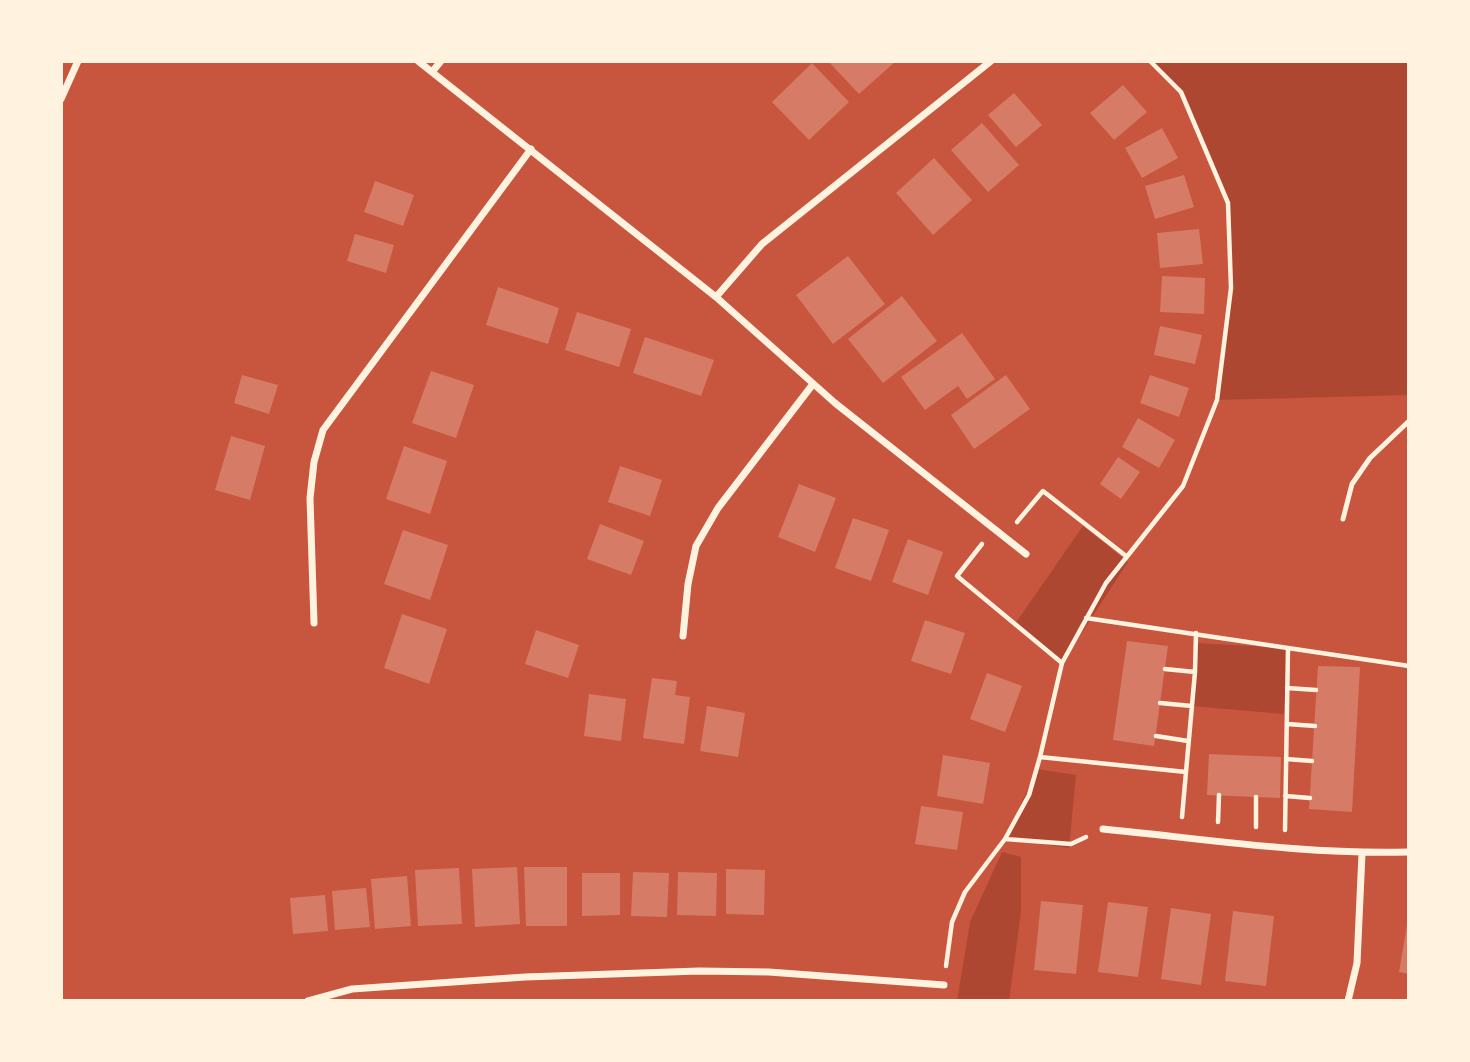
<!DOCTYPE html>
<html>
<head>
<meta charset="utf-8">
<style>
	body { margin:0 }
	#map { position:relative; width:1470px; height:1062px; overflow:hidden; background:#c8553d; font-family:"DM Sans",sans-serif }
	canvas { display:block }
	.frame { position:absolute; inset:0; border:63px solid #fff3e0; pointer-events:none }
</style>
</head>
<body>
<div id="map">
<canvas width="1470" height="1062"></canvas>
<div class="frame"></div>
</div>
<script>
const ctx = document.querySelector('canvas').getContext('2d');
ctx.lineJoin = 'round';
function fillPath(path, color) { ctx.fillStyle = color; ctx.fill(path, 'evenodd'); }
function strokePath(path, color, width, dash) { ctx.strokeStyle = color; ctx.lineWidth = width; ctx.lineCap = dash ? 'butt' : 'round'; ctx.setLineDash(dash || []); ctx.stroke(path); }
fillPath(new Path2D(`
	M1150 61H1409V395L1217 400 1231 288 1228 203 1181 92Z
	M1083 526 1128 562 1062 663 1015 624Z
	M1195 643 1288 648 1284 714 1192 706Z
	M1037 769 1076 775 1069 848 1005 839Z
	M1002 852 1021 857V912L1009 1001H957L970 922Z`), '#ae4732');
fillPath(new Path2D(`
	M828 61H896L859 94Z
	M812 63 849 102 809 140 772 102Z
	M1123 85 1147 112 1114 140 1090 113Z
	M1014 93 1042 125 1016 147 988 115Z
	M982 123 1019 165 988 192 951 150Z
	M1162 128 1178 158 1142 178 1125 148Z
	M934 158 972 200 933 235 896 193Z
	M1184 175 1194 207 1155 219 1145 186Z
	M375 181 414 195 403 226 364 212Z
	M1199 229 1203 264 1160 268 1157 233Z
	M355 234 394 245 386 273 347 261Z
	M848 256 885 304 833 344 796 295Z
	M1162 276 1205 278 1204 314 1160 312Z
	M498 287 559 308 548 344 486 325Z
	M902 296 937 341 883 383 848 339Z
	M577 312 631 329 619 367 565 350Z
	M1160 326 1202 335 1195 364 1154 355Z
	M962 333 995 379 967 399 958 386 925 410 901 377Z
	M645 337 714 360 701 396 633 373Z
	M431 371 474 385 456 438 412 423Z
	M242 375 278 385 269 414 234 403Z
	M1006 375 1030 409 974 449 951 415Z
	M1150 375 1189 388 1179 417 1140 403Z
	M1138 418 1175 440 1159 468 1122 447Z
	M231 436 265 446 250 500 215 490Z
	M404 446 447 461 430 514 386 499Z
	M1118 457 1140 472 1121 499 1100 484Z
	M620 466 662 480 650 516 608 502Z
	M799 484 836 498 815 552 778 537Z
	M853 518 889 530 871 581 835 568Z
	M600 524 644 541 631 575 587 559Z
	M403 530 448 545 430 600 384 584Z
	M908 539 943 552 928 595 892 582Z
	M402 614 447 629 429 684 384 668Z
	M925 620 965 633 951 674 911 661Z
	M536 630 579 645 568 678 525 664Z
	M1127 641 1168 646 1154 746 1113 740Z
	M1318 666 1360 667 1352 812 1309 809Z
	M987 673 1022 686 1005 732 970 719Z
	M652 678 677 681 675 695 690 697 684 744 643 738Z
	M589 694 626 699 621 741 584 736Z
	M707 706 745 713 738 757 700 751Z
	M1209 754 1281 757 1280 798 1207 795Z
	M943 755 990 763 983 804 937 796Z
	M921 806 963 812 957 850 915 844Z
	M517 867 520 924 475 927 472 869Z
	M524 867H567V926H526Z
	M459 868 462 924 418 926 415 870Z
	M726 869 765 870 764 915 726 914Z
	M633 872 669 873 667 917 631 916Z
	M678 872 717 873 716 916 677 915Z
	M582 873H620V915L582 916Z
	M407 876 411 926 375 929 371 879Z
	M366 888 370 927 335 930 332 891Z
	M325 895 328 931 293 934 290 898Z
	M1041 901 1083 905 1076 974 1034 970Z
	M1108 902 1148 907 1138 977 1098 972Z
	M1171 908 1211 914 1201 985 1161 979Z
	M1233 911 1274 916 1266 986 1225 981Z
	M1407 925H1409V974L1399 972Z`), '#d67c66');
strokePath(new Path2D(`
	M1017 522 1043 491 1126 556
	M982 544 957 576 1062 663
	M1086 618 1409 666
	M1165 669 1195 672
	M1287 688 1316 690
	M1160 703 1192 706
	M1287 724 1315 726
	M1156 736 1188 741
	M1040 757 1186 772 1182 817
	M1286 759 1312 761
	M1186 772 1195 672 1196 633
	M1285 796 1310 798
	M1256 797V827
	M1218 822 1219 795
	M1285 830 1288 648
	M1005 839 1071 844 1086 837
	M946 966 952 922 965 892 1005 839 1029 795 1040 757 1062 663 1106 583 1183 486 1217 400 1231 288 1228 203 1181 92 1150 61`), '#fff3e0', 4.5);
strokePath(new Path2D(`
	M1343 519 1352 484 1370 458 1409 421`), '#fff3e0', 5);
strokePath(new Path2D(`
	M418 61 716 297 835 403 1026 554
	M432 72 441 61
	M61 99 78 61
	M716 297 762 244 991 61
	M314 623 310 498 314 462 323 430 531 149
	M683 636 688 584 696 546 718 508 813 384
	M1103 829C1205 839 1307 855 1409 852
	M308 1001 352 989 525 977 699 971 769 972 944 985
	M1348 1001 1357 963 1362 854`), '#fff3e0', 7);
</script>
</body>
</html>
